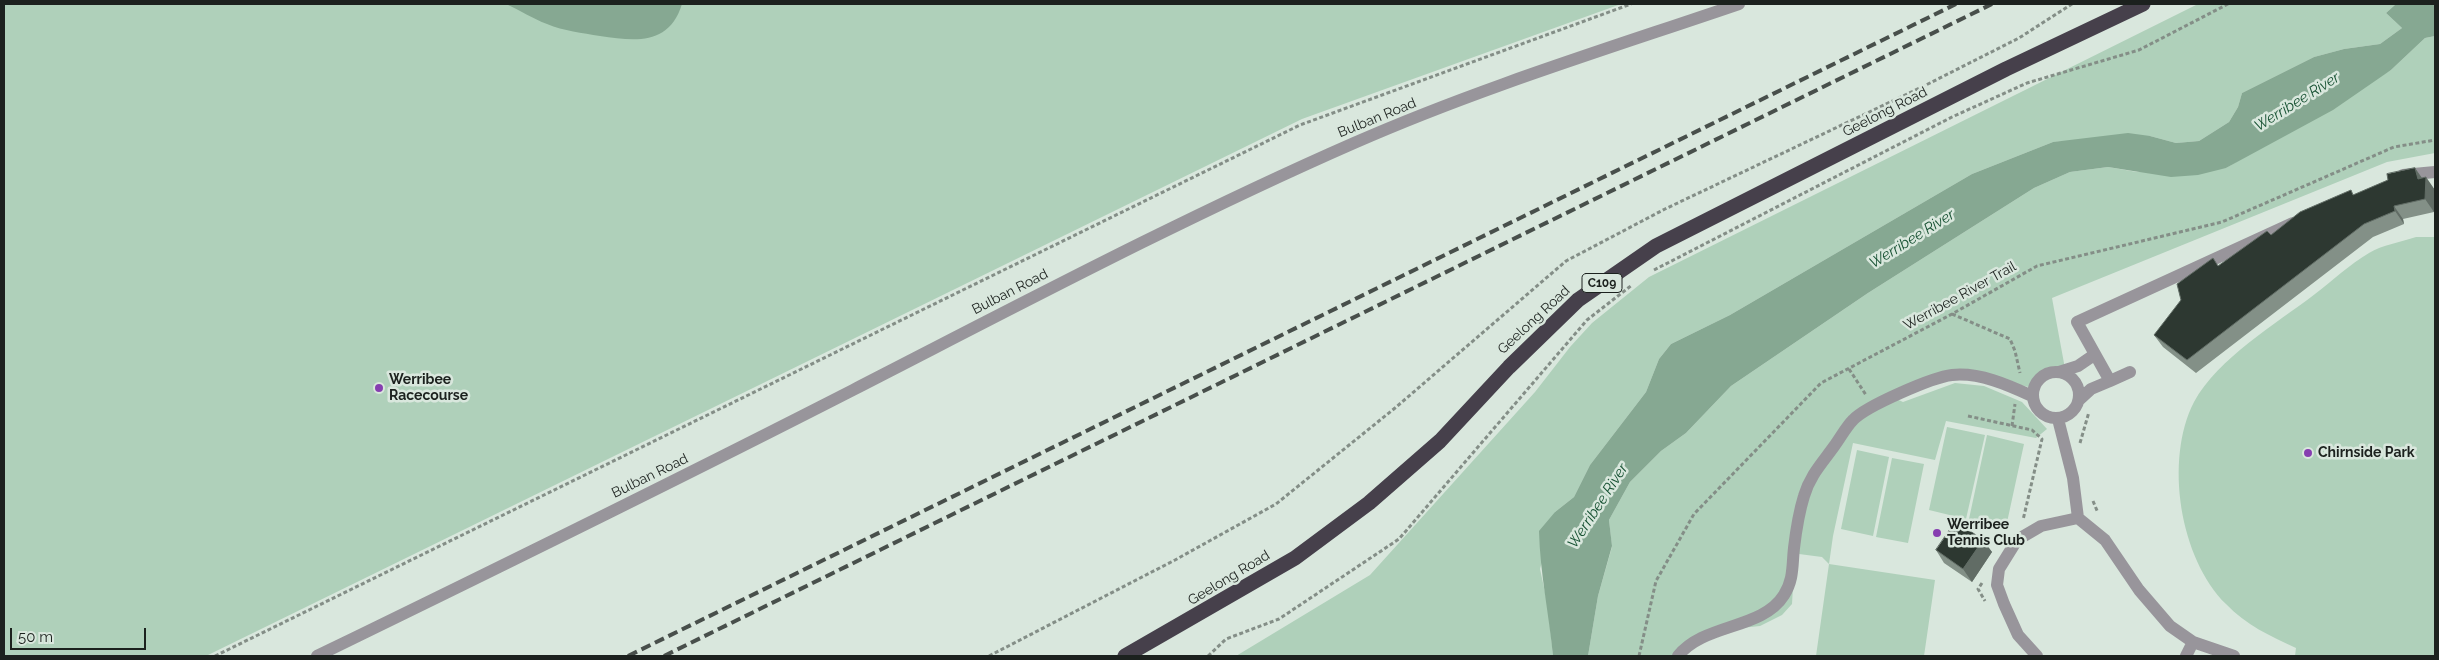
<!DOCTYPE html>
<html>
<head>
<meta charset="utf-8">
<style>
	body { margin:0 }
	#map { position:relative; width:2439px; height:660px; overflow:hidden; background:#d9e7dd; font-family:Raleway,sans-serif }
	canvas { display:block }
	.frame { position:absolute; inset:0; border:5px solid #1c211e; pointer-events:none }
	.scale { position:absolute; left:10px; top:628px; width:136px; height:22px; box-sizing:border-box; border:2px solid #1c211e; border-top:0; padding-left:6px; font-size:15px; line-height:18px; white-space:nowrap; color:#1c211e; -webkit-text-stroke:4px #d9e7dd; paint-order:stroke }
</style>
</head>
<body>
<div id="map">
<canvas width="2439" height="660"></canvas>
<div class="frame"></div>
<div class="scale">50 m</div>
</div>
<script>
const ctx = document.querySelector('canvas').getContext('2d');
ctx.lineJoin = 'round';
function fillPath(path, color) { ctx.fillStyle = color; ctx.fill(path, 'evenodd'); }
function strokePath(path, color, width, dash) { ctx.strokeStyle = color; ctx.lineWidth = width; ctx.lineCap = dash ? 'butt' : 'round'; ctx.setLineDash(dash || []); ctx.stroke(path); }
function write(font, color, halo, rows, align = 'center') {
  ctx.font = font + ' Raleway,sans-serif'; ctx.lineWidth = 5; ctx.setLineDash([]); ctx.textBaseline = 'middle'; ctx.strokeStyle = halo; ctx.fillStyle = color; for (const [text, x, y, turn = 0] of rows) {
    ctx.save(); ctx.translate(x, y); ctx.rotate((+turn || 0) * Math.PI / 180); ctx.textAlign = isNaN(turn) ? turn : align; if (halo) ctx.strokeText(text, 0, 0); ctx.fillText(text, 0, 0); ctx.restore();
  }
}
fillPath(new Path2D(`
	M4 4H1621L1302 119 206 656H4Z
	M2198 4H2396L2386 13 2402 28 2380 44 2344 49 2314 57 2242 93 2238 107 2229 122 2199 141 2176 143 2150 136 2053 142 1972 174 1730 315 1671 344 1659 359 1646 392 1590 465 1574 497 1555 512 1540 569 1548 606 1553 656H1236L1370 575 1535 392 1570 347 1592 323 1649 277Z
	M2435 36V153L2387 162 2052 298 2066 374C2052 372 2041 374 2033 388L1988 378 1953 375 1888 395 1903 402 1955 383 1984 386 2022 402 2047 429 2036 438 1946 421 1935 460 1853 443 1833 536 1829 564 1935 580 1924 656H1816L1829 564 1822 557 1799 554 1794 569 1792 604 1782 615 1760 626 1722 630 1681 656H1588L1598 596 1612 547 1609 520 1630 482 1661 451 1686 433 1731 386 1868 293 2034 188 2070 172 2108 167 2137 172 2226 168 2391 70 2425 38Z
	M2416 237H2435V656H2295L2296 648C2270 636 2246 625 2226 604 2180 559 2164 460 2194 402 2218 358 2276 324 2315 294 2332 281 2350 264 2369 253 2382 245 2401 242 2416 237Z
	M1947 427 1985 435 1966 519 1929 510Z
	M1987 435 2024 444 2006 527 1969 519Z
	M1857 450 1889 457 1873 536 1841 529Z
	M1892 458 1924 464 1908 543 1876 537Z`), '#afd0ba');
fillPath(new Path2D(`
	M506 4H682C669 46 635 41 600 36 582 33 564 31 547 24 533 19 520 10 506 4Z
	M2396 4H2433L2435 7V36L2425 38 2391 70 2333 110 2226 168 2198 175 2171 177 2108 167 2070 172 2034 188 1868 293 1731 386 1686 433 1661 451 1630 482 1609 520 1612 546 1598 596 1588 656H1553C1549 614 1540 573 1539 531L1555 512 1574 497 1590 465 1646 392 1659 359 1671 344 1730 315 1972 174 2053 142 2128 133 2150 136 2176 143 2199 141 2229 122 2238 107 2242 93 2314 57 2344 49 2380 44 2402 28 2386 13Z`), '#86a892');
strokePath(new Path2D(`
	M1654 270 1952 117 2027 83 2139 50 2228 4
	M1952 314 2010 339 2015 351 2020 373
	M1849 369 1866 395
	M1968 416 2032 430 2042 439 2023 520
	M2012 426 2015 404
	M2080 443 2089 412
	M2093 501 2098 513
	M1982 583 1978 589 1985 601
	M215 656 1300 125 1631 4
	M989 656 1175 560 1276 504 1395 408 1566 261 1665 209 1924 86 2019 38 2072 4
	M1208 656 1226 639 1279 619 1399 539 1587 320 1632 285
	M1639 656 1656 581 1694 514 1821 383 1952 314 2037 266 2222 222 2394 147 2435 140`), '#848e87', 3, [4, 2.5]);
strokePath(new Path2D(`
	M2403 175 2435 172
	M2033 395a23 23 0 1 1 46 0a23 23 0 1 1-46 0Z
	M2059 372 2078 366 2094 355
	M2130 372 2110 381 2077 322 2293 223
	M2079 400 2091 389 2110 381
	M2058 419 2073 478 2078 518 2105 540 2139 590 2170 626 2193 642 2186 656
	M2193 642 2234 656
	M317 656C496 569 675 481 853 390 1019 305 1183 218 1354 143 1479 88 1610 48 1739 4
	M1678 656C1704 623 1762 630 1784 595 1794 579 1792 565 1794 548 1796 531 1799 512 1804 496 1810 475 1823 462 1835 445 1841 437 1846 427 1853 420 1866 406 1933 377 1952 375 1979 372 2008 385 2032 396
	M2037 656 2018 635 2004 604 1997 585 1999 569 2017 540 2041 526 2078 518`), '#98959b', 12);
strokePath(new Path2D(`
	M1125 656 1295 558 1369 503 1440 441 1509 367 1578 300 1656 246 2006 69 2143 4`), '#46404b', 15);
strokePath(new Path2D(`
	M628 656 1956 4
	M664 656 1992 4`), '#484f4b', 4, [10, 5]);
fillPath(new Path2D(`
	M2415 168 2422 178 2435 190 2434 212 2403 219 2404 224 2373 237 2196 373 2163 347 2154 335 2219 266 2271 235 2354 195Z
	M1983 540 1992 552 1972 582 1944 563 1936 550Z`), '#839087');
fillPath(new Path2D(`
	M2415 168 2424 181 2426 177 2435 190 2434 212 2425 199 2418 179Z
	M2394 206 2403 219 2404 224 2395 211Z
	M1983 540 1992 552 1972 582 1963 569Z`), '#616c65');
const building = new Path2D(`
	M2415 168 2418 179 2426 177 2425 199 2394 206 2395 211 2364 224 2187 360 2154 335 2181 300 2177 284 2213 258 2218 266 2267 231 2271 235 2300 212 2351 190 2353 195 2388 180 2387 174Z
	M1956 521 1983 540 1963 569 1936 550Z`);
fillPath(building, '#2d3831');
strokePath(building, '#616c65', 1);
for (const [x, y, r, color] of [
	[379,388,5,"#863eb0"],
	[2308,453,5,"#863eb0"],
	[1937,533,5,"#863eb0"]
]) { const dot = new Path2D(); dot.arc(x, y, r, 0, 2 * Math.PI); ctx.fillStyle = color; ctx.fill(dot); strokePath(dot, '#d9e7dd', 2); }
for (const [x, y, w] of [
	[1602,283,40]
]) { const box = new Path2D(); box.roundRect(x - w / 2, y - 9.5, w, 19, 4); ctx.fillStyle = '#d9e7dd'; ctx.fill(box); strokePath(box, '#1c211e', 1); }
write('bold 12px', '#1c211e', null, [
	["C109",1602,283]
]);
write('14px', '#1c211e', '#d9e7dd', [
	["Geelong Road",1885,112,-27],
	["Bulban Road",1377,118,-22],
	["Bulban Road",1010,292,-27],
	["Werribee River Trail",1960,296,-29],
	["Geelong Road",1534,320,-43],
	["Bulban Road",650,476,-26],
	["Geelong Road",1229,578,-31]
]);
write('bold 14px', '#1c211e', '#d9e7dd', [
	["Werribee",389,380],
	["Racecourse",389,396],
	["Chirnside Park",2318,453],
	["Werribee",1947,525],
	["Tennis Club",1947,541]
], 'left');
write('italic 15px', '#155031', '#d9e7dd', [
	["Werribee River",2297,102,-32],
	["Werribee River",1912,239,-32],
	["Werribee River",1598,506,-57]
]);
</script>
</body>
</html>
